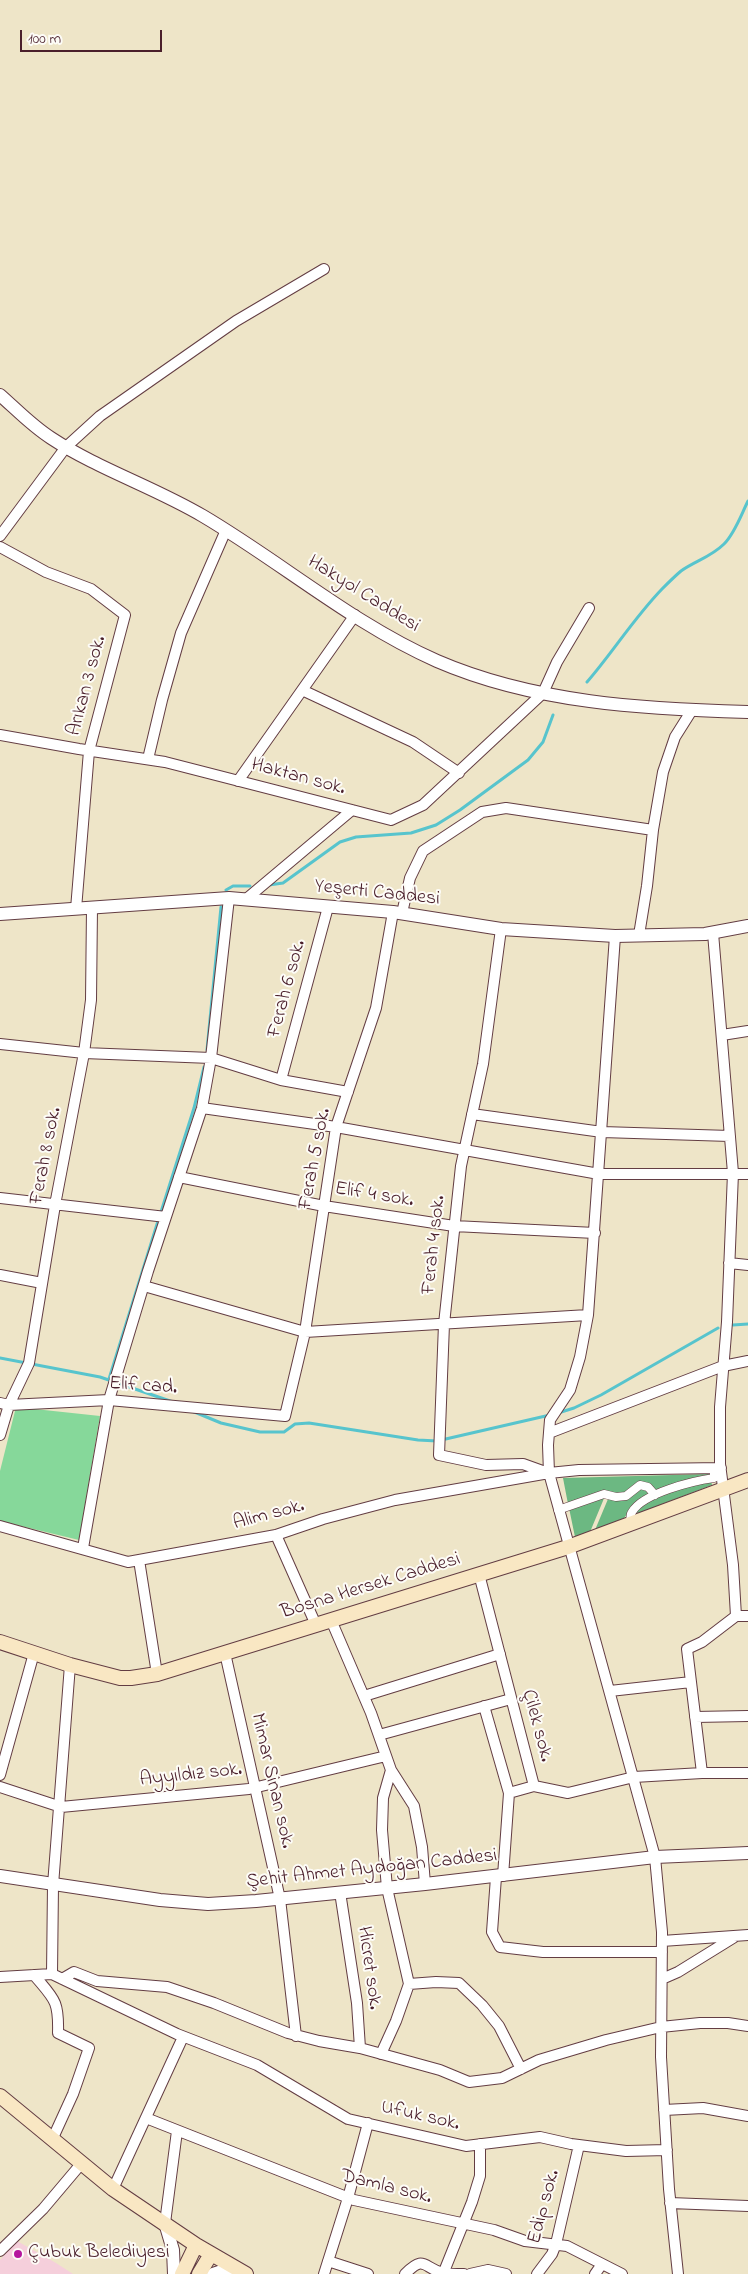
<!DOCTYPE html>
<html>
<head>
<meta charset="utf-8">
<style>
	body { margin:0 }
	#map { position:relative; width:748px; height:2274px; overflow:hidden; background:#eee5c8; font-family:"Indie Flower",sans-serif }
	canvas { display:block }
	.scale { position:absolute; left:20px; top:30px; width:142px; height:22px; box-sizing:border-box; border:2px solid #4a1f2b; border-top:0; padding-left:6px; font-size:15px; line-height:18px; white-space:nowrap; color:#4a1f2b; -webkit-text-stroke:4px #fdfcf7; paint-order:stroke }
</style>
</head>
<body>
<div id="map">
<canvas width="748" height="2274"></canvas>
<div class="scale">100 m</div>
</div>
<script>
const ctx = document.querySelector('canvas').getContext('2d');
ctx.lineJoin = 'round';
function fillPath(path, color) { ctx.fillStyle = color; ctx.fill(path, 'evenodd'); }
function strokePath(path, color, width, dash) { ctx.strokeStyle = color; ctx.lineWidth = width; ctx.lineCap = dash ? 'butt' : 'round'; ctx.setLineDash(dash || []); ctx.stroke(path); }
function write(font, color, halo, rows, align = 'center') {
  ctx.font = font + ' "Indie Flower",sans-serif'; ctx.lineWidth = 4; ctx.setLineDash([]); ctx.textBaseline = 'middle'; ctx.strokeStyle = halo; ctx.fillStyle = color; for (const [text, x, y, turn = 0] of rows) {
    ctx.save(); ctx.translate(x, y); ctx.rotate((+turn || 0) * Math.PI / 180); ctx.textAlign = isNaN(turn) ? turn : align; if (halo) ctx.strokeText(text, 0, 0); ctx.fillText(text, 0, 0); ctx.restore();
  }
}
fillPath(new Path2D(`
	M17 2241 56 2263 73 2274H0V2260Z`), '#f5cfdb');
fillPath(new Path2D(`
	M16 1407 100 1416 79 1540 0 1521V1471Z`), '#86d89a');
fillPath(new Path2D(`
	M709 1474 710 1477 658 1492 648 1483 639 1481 626 1493 568 1504 563 1478Z
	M711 1480 712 1485 636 1514 635 1511 655 1496Z
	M643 1487 650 1494 630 1511 624 1518 595 1530 608 1499 616 1501Z
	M605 1496 590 1532 575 1537 569 1508Z`), '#6cb882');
strokePath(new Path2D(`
	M587 682C613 652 634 618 662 589 668 583 675 576 681 571 695 561 711 557 724 544 735 533 741 515 748 501
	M269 885 283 883 340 842 356 837 411 833 436 825 460 810 528 760 543 742 553 715
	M226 890 233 886H250
	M207 1050 221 907
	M161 1212 194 1108 204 1067
	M733 1325 748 1324
	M0 1358 100 1377 173 1402
	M109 1379 158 1221
	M192 1411 221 1423 260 1432H284L295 1424 309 1423 418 1440 437 1441 550 1415
	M558 1413 574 1408 601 1395 718 1328`), '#57c4cd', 3);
const pedestrian = new Path2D(`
	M558 1510 604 1494 616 1497 626 1496 640 1485 648 1487 655 1495
	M631 1524C631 1520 629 1516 632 1512 643 1493 693 1481 714 1478V1468`);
const minor = new Path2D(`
	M0 536 66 447 100 416 236 321 324 269
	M0 547 46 572 91 589 125 615 89 751 76 909
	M302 690 413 742 459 773
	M0 735 79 749 165 762 391 820 423 805 543 693 557 662 589 608
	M148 759 162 700 181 633 226 530
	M238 781 355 615
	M245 900 352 810
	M402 913 410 878 423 851 482 812 506 808 653 830
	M501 929 483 1064 461 1166 444 1324 439 1455 486 1465 523 1464 548 1473
	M639 935 647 886 653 830 663 772 675 737 692 710
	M615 936 588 1315 580 1357 570 1390 550 1420 548 1445 549 1473 655 1857 662 1932 661 2057 669 2189 678 2274
	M722 1035 748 1031
	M0 1044 84 1053 211 1058 281 1080 348 1092
	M281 1080 328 907
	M202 1108 336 1127 599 1174H748
	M472 1114 602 1132 730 1136
	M179 1177 324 1206 454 1226 595 1233
	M0 1198 166 1217
	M729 1263 748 1265
	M0 1275 42 1283
	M144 1286 305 1332 588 1315
	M0 1403 9 1405 109 1400 285 1416 305 1332 336 1127 376 1008 393 912
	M549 1433 723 1366 748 1361
	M0 1435 9 1405 29 1363 55 1205 84 1053 91 1000 92 908
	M0 1526 128 1562 276 1535 323 1519 395 1500 549 1473 579 1470 721 1468
	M276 1535 316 1625
	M83 1548 109 1400 148 1271 202 1108 211 1058 229 898
	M139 1560 157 1674
	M479 1574 534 1786 568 1793 634 1777 702 1773 687 1649 702 1642 736 1616 733 1565 720 1464V1407L727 1322 733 1173 713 933
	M736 1616H748
	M331 1620 371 1713 391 1770 414 1806 422 1847 425 1884
	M225 1653 280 1899 296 2036
	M610 1691 691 1682
	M364 1696 500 1654
	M484 1706 509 1793 534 1786
	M695 1717 748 1716
	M379 1735 511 1699
	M702 1773H748
	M0 1775 34 1653
	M0 1787 61 1807 249 1789 386 1756
	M503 1876 509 1793
	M496 1877 492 1932 500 1947 543 1952H662
	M340 1892 357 2003 360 2048
	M662 1941 748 1935
	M52 1974 53 1885 70 1665
	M34 1975C54 1999 59 2000 58 2033L89 2048 73 2094 52 2140
	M0 1977 52 1974 177 2034 257 2065 348 2119 466 2146 540 2137 571 2144 626 2151 667 2150
	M62 1979 74 1972 97 1981 167 1987 214 2003 288 2033 319 2041 360 2048 440 2070 469 2082 502 2078 539 2060 606 2040 661 2027 700 2023H728L748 2026
	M662 1979 678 1972 733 1938
	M409 1984 436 1982 459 1983 482 2005 499 2026 521 2069
	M381 2054 396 2021 409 1984 387 1888 382 1830 383 1798 391 1770
	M664 2110 703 2108 748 2116
	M146 2118 354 2200 494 2230 525 2241 567 2246 622 2274
	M113 2189 183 2037
	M670 2203 748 2206
	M165 2223 177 2131
	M0 2251 43 2209 81 2164
	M328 2261 368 2274
	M324 2274 348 2198 368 2123
	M405 2274C425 2254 423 2268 443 2273 449 2274 458 2274 464 2274
	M443 2274 472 2202 480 2176V2144
	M470 2274 488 2270 506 2274
	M537 2274 552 2254 556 2244 579 2145
	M595 2274 602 2264`);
const tertiary = new Path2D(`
	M0 395C16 409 32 426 51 438 98 469 154 487 203 516 281 562 353 624 437 661 534 703 644 709 748 712
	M0 914 229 898 393 912 501 929 615 936 705 934 748 926
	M0 1876 160 1900 208 1904 256 1901 425 1884 655 1857 748 1853
	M165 2223 173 2250 174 2274
	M213 2274 234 2267`);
const secondary = new Path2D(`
	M0 1642 70 1665 120 1678H131L157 1674 568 1547 748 1480
	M0 2096 113 2189 196 2245 246 2274
	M182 2274 196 2245
	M199 2274 211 2254`);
strokePath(pedestrian, '#633d43', 9);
strokePath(minor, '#633d43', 12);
strokePath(tertiary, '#633d43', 14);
strokePath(secondary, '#633d43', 16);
strokePath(pedestrian, '#fff', 8);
strokePath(minor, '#fff', 10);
strokePath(tertiary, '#fff', 12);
strokePath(secondary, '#f9e7c3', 14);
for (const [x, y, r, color] of [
	[18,2254,5,"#b5179e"]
]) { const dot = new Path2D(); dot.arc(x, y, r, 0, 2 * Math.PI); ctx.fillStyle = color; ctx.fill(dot); strokePath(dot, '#fdfcf7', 2); }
write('20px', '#4a1f2b', '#fdfcf7', [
	["Hakyol Caddesi",363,595,32],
	["Arıkan 3 sok.",88,686,-75],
	["Haktan sok.",298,778,15],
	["Yeşerti Caddesi",377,894,6],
	["Ferah 6 sok.",288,989,-75],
	["Ferah 8 sok.",47,1156,-79],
	["Ferah 5 sok.",316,1159,-79],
	["Elif 4 sok.",374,1196,9],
	["Ferah 4 sok.",435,1245,-84],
	["Elif cad.",143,1387,4],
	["Alim sok.",269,1516,-15],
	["Bosna Hersek Caddesi",371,1587,-17],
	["Çilek sok.",536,1726,75],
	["Ayyıldız sok.",191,1776,-6],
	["Mimar Sinan sok.",271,1781,77],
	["Şehit Ahmet Aydoğan Caddesi",372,1870,-6],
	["Hicret sok.",368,1968,82],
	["Ufuk sok.",420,2117,13],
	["Damla sok.",386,2188,14],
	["Edip sok.",545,2207,-75]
]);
write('20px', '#4a1f2b', '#fdfcf7', [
	["Çubuk Belediyesi",28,2254]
], 'left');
</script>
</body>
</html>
